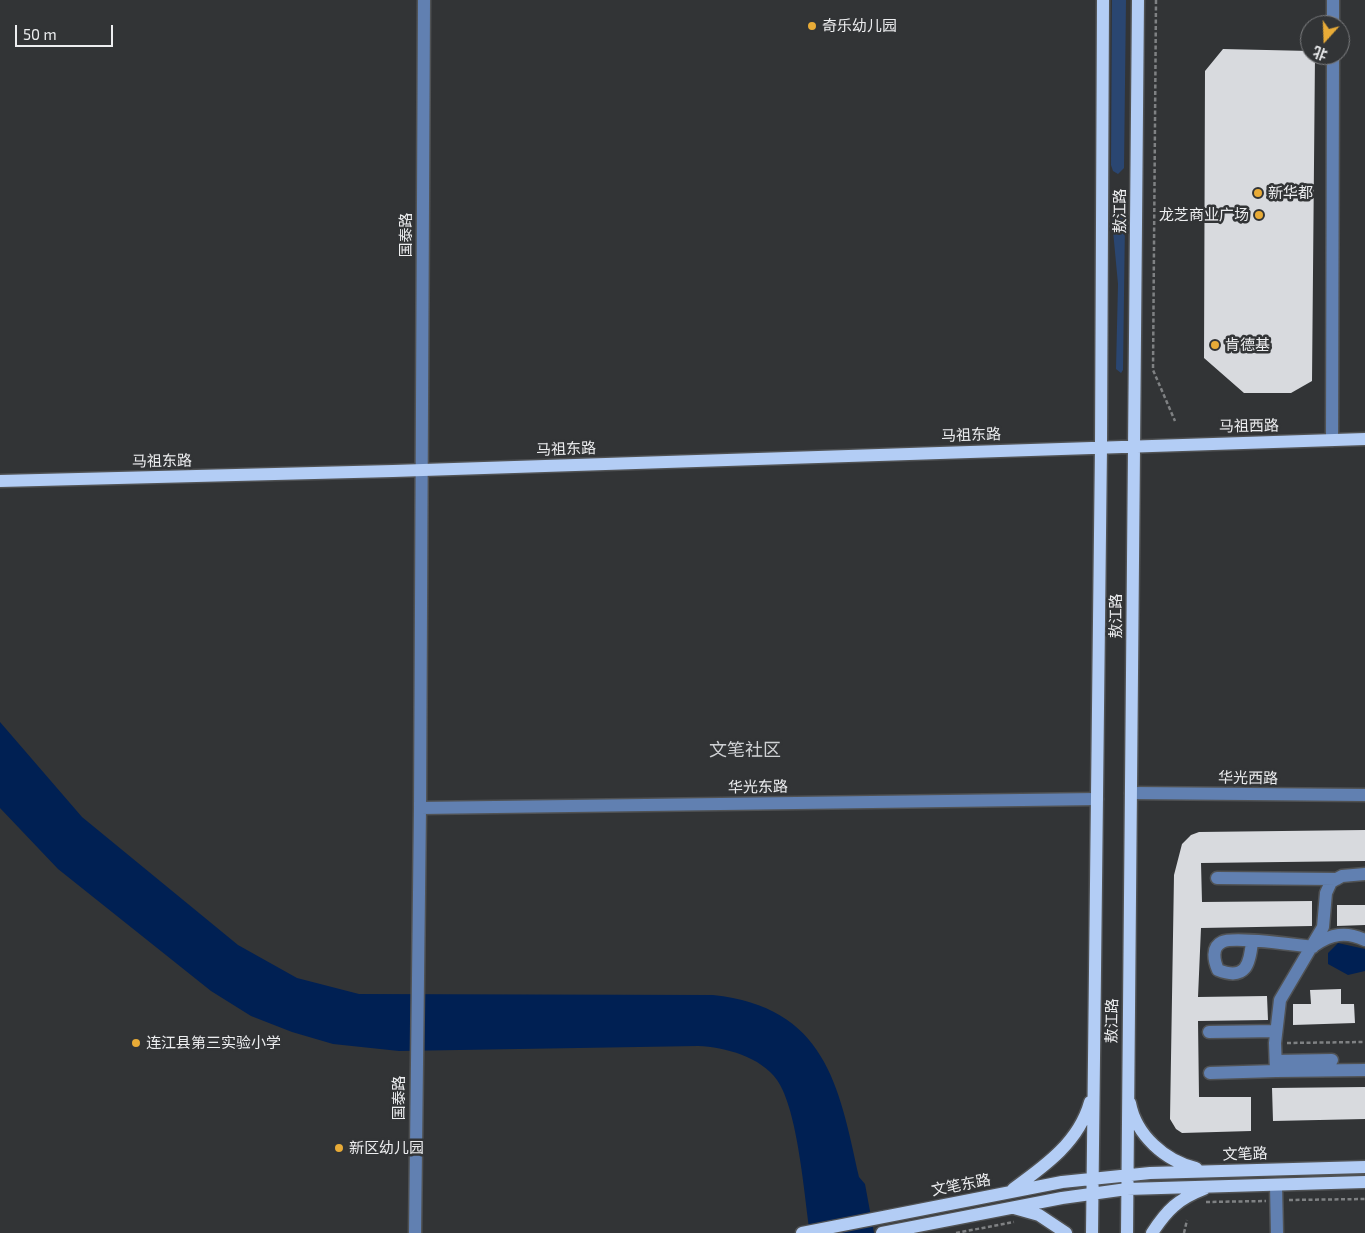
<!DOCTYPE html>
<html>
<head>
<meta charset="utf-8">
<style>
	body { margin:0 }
	#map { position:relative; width:1365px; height:1233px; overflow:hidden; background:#323436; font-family:"Exo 2","Noto Sans SC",sans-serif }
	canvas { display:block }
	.north { position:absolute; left:1300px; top:15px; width:50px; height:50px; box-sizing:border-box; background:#323436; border:1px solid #7d7e80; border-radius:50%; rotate:200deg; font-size:14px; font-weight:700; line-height:20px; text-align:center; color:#edeef0 }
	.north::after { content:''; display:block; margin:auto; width:18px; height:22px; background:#e8ab37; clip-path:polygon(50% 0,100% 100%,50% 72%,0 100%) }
	.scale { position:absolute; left:15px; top:25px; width:98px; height:22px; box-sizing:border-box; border:2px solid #edeef0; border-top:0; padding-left:6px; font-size:15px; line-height:18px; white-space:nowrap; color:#edeef0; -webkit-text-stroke:4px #323436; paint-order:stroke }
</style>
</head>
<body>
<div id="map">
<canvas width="1365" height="1233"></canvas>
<div class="north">北</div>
<div class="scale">50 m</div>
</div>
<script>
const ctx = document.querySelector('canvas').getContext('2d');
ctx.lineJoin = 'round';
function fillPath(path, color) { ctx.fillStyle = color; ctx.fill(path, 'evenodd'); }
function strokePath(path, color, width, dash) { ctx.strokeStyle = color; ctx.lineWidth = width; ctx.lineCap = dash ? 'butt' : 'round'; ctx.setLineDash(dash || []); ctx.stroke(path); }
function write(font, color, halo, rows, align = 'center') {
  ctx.font = font + ' "Exo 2","Noto Sans SC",sans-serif'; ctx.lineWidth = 5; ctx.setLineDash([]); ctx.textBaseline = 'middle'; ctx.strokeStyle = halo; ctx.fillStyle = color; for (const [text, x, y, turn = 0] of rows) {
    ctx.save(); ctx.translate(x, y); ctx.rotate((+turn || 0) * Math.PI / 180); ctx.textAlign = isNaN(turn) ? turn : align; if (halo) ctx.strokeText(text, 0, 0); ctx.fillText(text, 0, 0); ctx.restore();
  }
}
fillPath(new Path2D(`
	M1112 0H1126L1124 168 1118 174 1113 171 1111 165Z
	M1119 213 1125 220 1123 370 1121 373 1116 369 1118 284 1112 220 1115 215Z`), '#2a4671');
fillPath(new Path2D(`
	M0 722 82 817 238 945 297 978 359 994 713 995C825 1007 839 1084 859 1177L865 1184 874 1233H810C804 1194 798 1110 777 1080 761 1057 725 1047 698 1046L399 1051 333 1044 292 1032 251 1016 211 991 58 869 0 808Z
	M1338 943 1365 949V971L1348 975 1328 964V953Z`), '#002053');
fillPath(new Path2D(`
	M1223 49 1310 51V55H1315L1312 381 1291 393H1244L1204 358 1205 71Z
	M1365 830V861L1201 863 1202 902 1312 901V926L1201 928 1198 997 1267 996 1268 1020 1198 1021 1199 1097H1251V1131L1182 1133 1176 1129 1170 1119 1174 875 1182 844 1191 835 1199 832Z
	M1337 905H1365V925L1337 926Z
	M1341 989V1004H1354L1355 1023 1293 1025V1004H1311L1310 990Z
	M1365 1087V1119L1273 1121 1272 1088Z`), '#d8dade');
const minor = new Path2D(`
	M1333 25V0
	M1332 440 1333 55
	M1131 793 1365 795
	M420 808 1097 799
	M1365 874 1342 876 1331 882 1326 893 1323 927 1280 1000 1275 1043 1276 1071 1365 1070
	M1217 878 1337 879
	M1252 941C1250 964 1246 981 1218 970 1214 961 1211 947 1222 942 1233 936 1297 945 1313 947
	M1315 945C1331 934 1346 931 1365 940
	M1209 1032 1276 1031
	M1276 1061 1332 1060
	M1210 1073 1276 1071
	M1276 1185 1277 1233
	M415 1233 420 808 424 0`);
const major = new Path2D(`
	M0 481 393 471 1365 439
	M1130 1103C1136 1135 1165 1161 1196 1168
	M1013 1189C1045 1166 1079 1142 1090 1102
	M1014 1208 1039 1215 1066 1233
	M802 1233 1062 1182 1150 1173 1365 1167
	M882 1233 1062 1198 1127 1189 1365 1182
	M1092 1233 1101 446 1103 0
	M1127 1233 1138 0
	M1152 1233C1167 1210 1178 1199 1204 1189`);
strokePath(minor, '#505254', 15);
strokePath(major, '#505254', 15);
strokePath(new Path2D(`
	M1156 0 1153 370 1175 421
	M1287 1043 1365 1042
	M1289 1200 1365 1199
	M1206 1202 1266 1201
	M956 1233 1014 1222
	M1184 1233 1187 1220`), '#7f8183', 2.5, [4, 2.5]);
strokePath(minor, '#6180b1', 12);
strokePath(major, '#b3cdf5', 12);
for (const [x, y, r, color] of [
	[812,26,5,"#e8ab37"],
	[1258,193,5,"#e8ab37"],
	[1259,215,5,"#e8ab37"],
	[1215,345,5,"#e8ab37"],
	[136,1043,5,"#e8ab37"],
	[339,1148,5,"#e8ab37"]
]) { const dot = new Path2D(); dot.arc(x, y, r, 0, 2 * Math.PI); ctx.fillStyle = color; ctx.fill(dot); strokePath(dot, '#323436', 2); }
write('15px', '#edeef0', '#323436', [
	["奇乐幼儿园",822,26],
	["新华都",1268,193],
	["龙芝商业广场",1249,215,"right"],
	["肯德基",1225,345],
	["连江县第三实验小学",146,1043],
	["新区幼儿园",349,1148]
], 'left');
write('15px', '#edeef0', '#323436', [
	["敖江路",1120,211,-90],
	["国泰路",406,235,-90],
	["马祖西路",1249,426,-1],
	["马祖东路",971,435,-2],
	["马祖东路",566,449,-2],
	["马祖东路",162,461,-1],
	["敖江路",1116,616,-90],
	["华光西路",1248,778,1],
	["华光东路",758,787,-1],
	["敖江路",1112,1021,-89],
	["国泰路",399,1098,-90],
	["文笔路",1245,1154,-2],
	["文笔东路",961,1185,-11]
]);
write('18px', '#cfd1d4', '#323436', [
	["文笔社区",745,750]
]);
</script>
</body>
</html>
